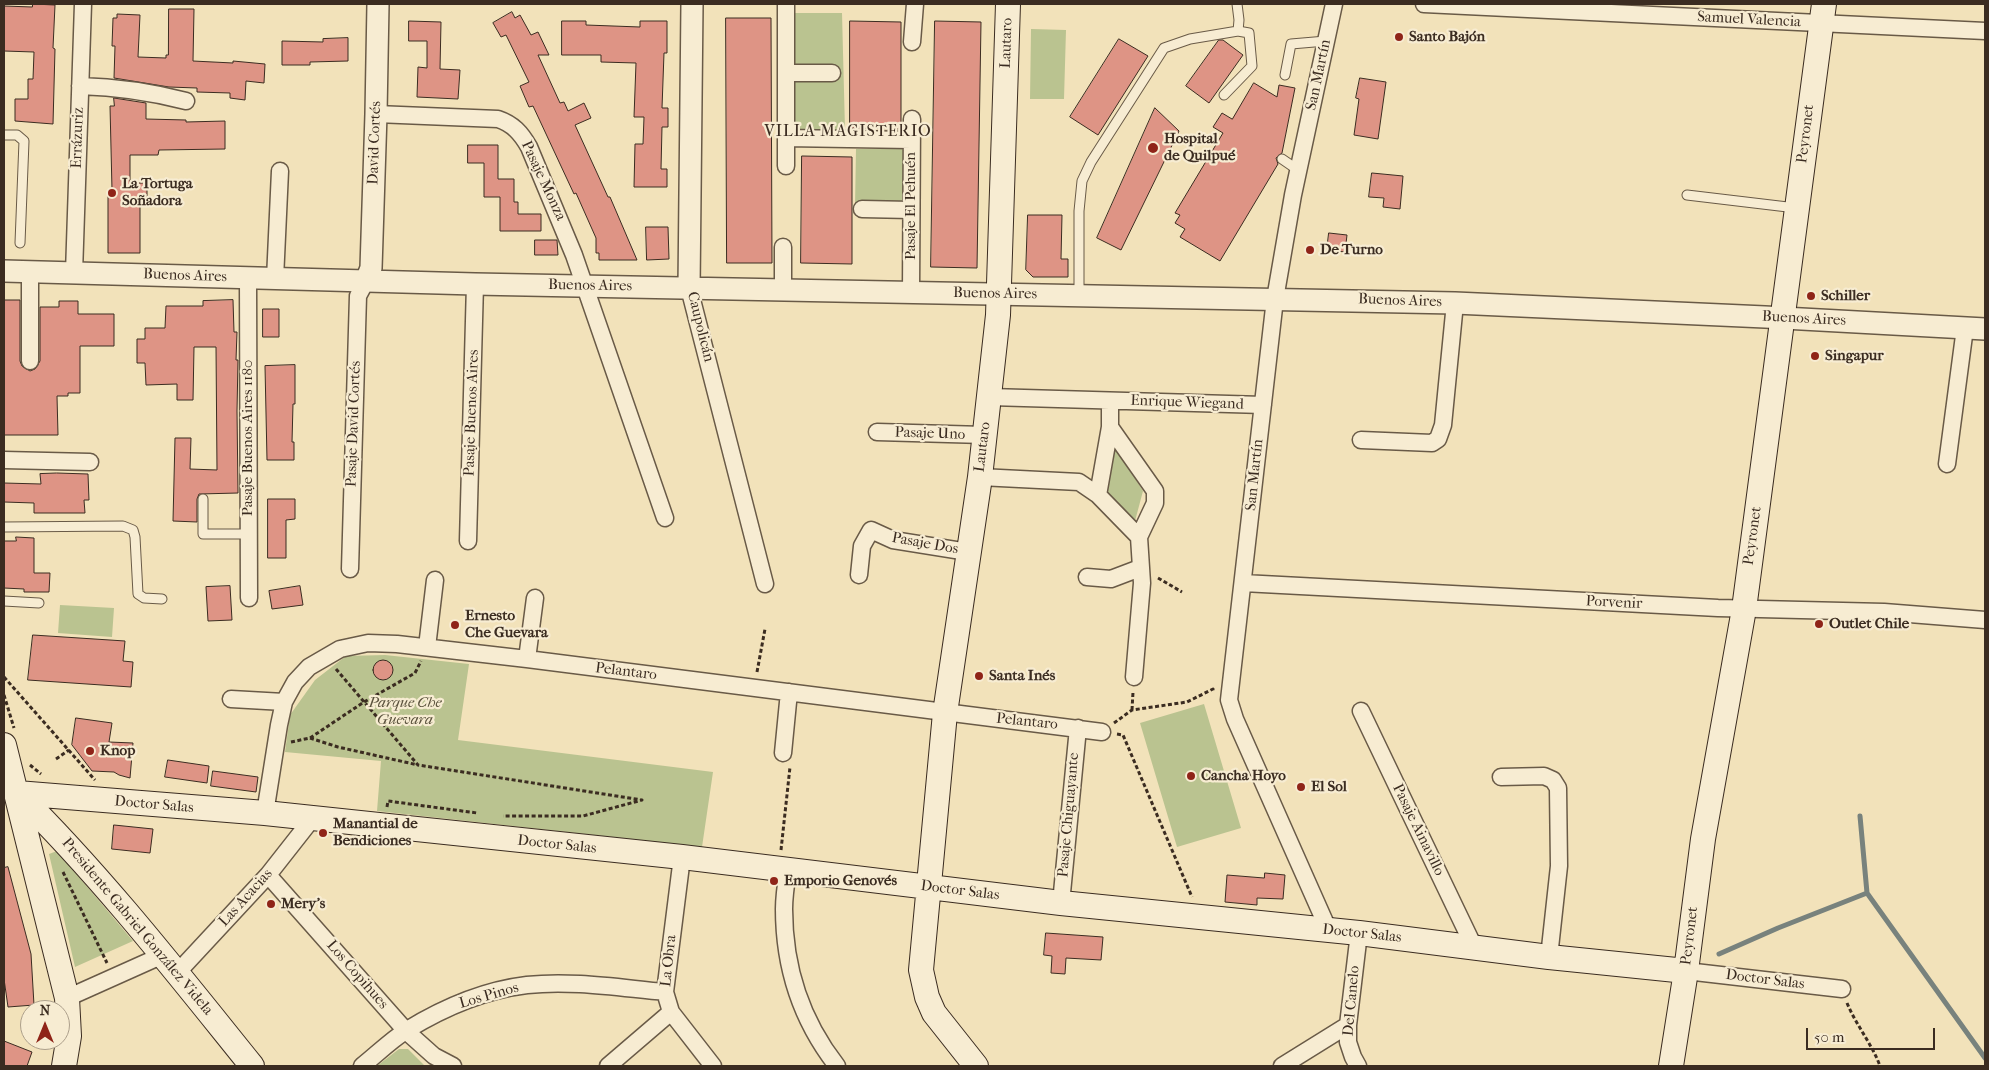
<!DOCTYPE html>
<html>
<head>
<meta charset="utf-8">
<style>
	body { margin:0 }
	#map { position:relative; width:1989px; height:1070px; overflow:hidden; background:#f2e2ba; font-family:"IM FELL French Canon",serif }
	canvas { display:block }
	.frame { position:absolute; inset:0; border:5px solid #3b2c21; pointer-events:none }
	.north { position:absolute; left:20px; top:1000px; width:50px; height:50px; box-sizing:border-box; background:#f7ecd2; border:1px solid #ac9f8b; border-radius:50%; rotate:0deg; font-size:14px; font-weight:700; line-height:20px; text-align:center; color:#3b2c21 }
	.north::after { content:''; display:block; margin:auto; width:18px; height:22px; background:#8f2418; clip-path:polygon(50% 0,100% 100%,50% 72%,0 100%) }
	.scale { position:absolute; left:1806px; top:1028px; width:129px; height:22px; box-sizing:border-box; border:2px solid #3b2c21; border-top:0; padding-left:6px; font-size:15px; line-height:18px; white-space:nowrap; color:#3b2c21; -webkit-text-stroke:4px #f7ecd2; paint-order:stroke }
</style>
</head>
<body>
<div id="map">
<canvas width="1989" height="1070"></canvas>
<div class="frame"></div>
<div class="north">N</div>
<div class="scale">50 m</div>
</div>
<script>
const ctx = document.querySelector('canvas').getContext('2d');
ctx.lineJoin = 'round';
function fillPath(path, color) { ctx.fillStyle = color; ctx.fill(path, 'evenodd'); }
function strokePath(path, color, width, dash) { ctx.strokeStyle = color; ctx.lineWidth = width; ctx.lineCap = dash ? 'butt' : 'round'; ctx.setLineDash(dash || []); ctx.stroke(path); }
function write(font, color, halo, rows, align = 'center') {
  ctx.font = font + ' "IM FELL French Canon",serif'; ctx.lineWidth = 4.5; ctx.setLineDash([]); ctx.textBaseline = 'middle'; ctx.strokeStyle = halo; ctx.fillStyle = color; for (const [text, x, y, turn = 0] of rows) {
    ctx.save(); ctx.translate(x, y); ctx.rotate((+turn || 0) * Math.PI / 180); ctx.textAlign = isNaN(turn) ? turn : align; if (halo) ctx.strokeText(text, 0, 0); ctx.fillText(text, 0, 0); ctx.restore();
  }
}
fillPath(new Path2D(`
	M793 13H842L845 130H793Z
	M1031 29 1066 30 1064 99H1030Z
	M856 149H905L906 205 855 206Z
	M1115 446 1143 491 1135 521 1107 494Z
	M60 605 114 608 112 637 58 633Z
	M385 655 469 664 458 740 713 772 702 847 377 811 381 761 285 752 290 715 315 680 346 656Z
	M1204 704 1241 828 1177 847 1140 723Z
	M57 851 133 941 75 967 49 854Z
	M399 1049H408L425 1066H377Z`), '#bac390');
strokePath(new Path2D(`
	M1860 816 1867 893 1985 1058
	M1719 954 1778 928 1867 893`), '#78827d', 5);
const building = new Path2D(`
	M33 4 55 5 53 48 55 49 53 124 15 121V99H28V79H33L34 52 4 51V6L32 7Z
	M169 9H194L193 61 233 63V61L265 64 264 83 246 81 245 100 230 98V93L197 92V88L169 87 114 78 115 46H112L113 18H117V14L140 15 138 57 166 58V55H168Z
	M512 12 515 18 520 15 531 35 538 32 549 55H538L560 103 564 102 568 111 584 103 591 118 575 125 608 197H610L637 260H599V253H596V238L576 193 574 194 533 106 529 107 520 86 529 82 506 35 501 37 493 23Z
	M726 18H771L772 263H727Z
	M409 21 441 22 440 69 460 70 458 99 417 97 418 67 427 68V41H409Z
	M562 21H586V25L640 27V21H667V53H664L662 108H668V127H662L661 169H667V187H634L635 144H643L644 117H634L636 63 601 62V55H562Z
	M850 21 901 22V129L850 128Z
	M935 21 981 22 977 268 931 267Z
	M348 38V61L310 62V65H282V41L323 42V39Z
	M1119 39 1148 56 1098 135 1070 117Z
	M1219 40H1223L1243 55 1209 103 1186 86Z
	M1360 78 1386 82 1378 139 1354 135 1359 99 1356 98Z
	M1254 83 1277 97 1279 85 1295 88 1282 153 1276 158 1278 164 1220 261 1180 237 1185 229 1175 223 1180 215 1175 213 1223 133 1213 127 1222 113 1232 119Z
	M114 98 146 103V119L186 120V122L225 121V149L159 150 158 155H130V183H147V197H140V253H108V190H112L110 106H114Z
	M1155 108 1179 131 1121 250 1097 238Z
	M468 145H498V179H514V202H518V214H541V231H500V197H484V163H468Z
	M802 156 852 157V264L801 263Z
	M1372 173 1403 176 1400 209 1383 207 1384 198 1369 197Z
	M1028 215H1062L1061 259H1068V277H1033L1026 270Z
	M646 227H668L669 259 647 260Z
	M1329 233 1347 235 1345 252 1327 250Z
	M535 240H557L558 255H535Z
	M4 300H20V361L22 366 30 371 35 369 40 361V307H59V301H78V314H114V346H80V393H68V396H57L58 435H4Z
	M233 300 234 332H237L236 360H238L237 411 238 493 199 494 197 499V522L173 521 175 438H191L190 469 217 470 216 347H194L193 400H177V384L146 385 145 363H137V339H145V328H165L166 306H203V301Z
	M263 309H279V337H263Z
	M295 365V404H293L292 442H294V460H267L265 366Z
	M57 473 88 474 89 500H84L85 513H34V503L4 502V483L41 484 40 474Z
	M268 499H295V519L286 520V558H268Z
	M16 537 34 538V573H50L49 592H24V589L4 588V541H16Z
	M230 586 232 620 208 621 206 587Z
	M300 586 303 605 272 609 269 591Z
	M33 635 125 641 123 661 133 662 131 687 28 680Z
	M373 670a10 10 0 1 1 20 0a10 10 0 1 1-20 0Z
	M76 718 112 723 109 742 133 743 130 778 119 775 114 772 92 771 72 745Z
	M168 760 209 766 207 783 165 777Z
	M213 771 258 777 256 792 211 786Z
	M114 825 153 829 150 853 112 849Z
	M8 867 31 954 34 1005 8 1007 4 979V868Z
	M1265 873 1285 875 1283 899 1257 898V905L1225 902 1227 875 1264 878Z
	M1046 933 1103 937 1101 960 1066 958 1065 974 1051 973 1052 956 1044 955Z
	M4 1041 32 1052 27 1066H4Z`);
fillPath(building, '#de9485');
strokePath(building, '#3b2c21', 1);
const service = new Path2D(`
	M1285 75 1291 44 1326 41
	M1224 95 1252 66 1249 33 1238 31
	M4 135H17L24 141 20 243
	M1282 159 1298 170
	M1687 195 1796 208
	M1079 295V211L1082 181 1091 162 1164 48 1190 39 1238 31 1239 20 1237 4
	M203 499V534H249
	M4 527 123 526 133 530 135 537 138 594 144 598 162 599
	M4 601 39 603`);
const minor = new Path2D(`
	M1424 4 1985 31
	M912 42 915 4
	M786 73H832
	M80 86C117 87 151 92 186 101
	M376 114 498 119C513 124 521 133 529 147L574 255 665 518
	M786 138 911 140
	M786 166V4
	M862 209 911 210
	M30 272V361
	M74 273 83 4
	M248 278 249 598
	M275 279 280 171
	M689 288 765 584
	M783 291V247
	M911 292 912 119
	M990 397 1263 405
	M1110 401V427L1155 491V503L1139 537
	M877 432 984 435
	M1361 440 1432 443 1438 439 1443 425 1455 303
	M4 460 90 462
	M1947 464 1965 328
	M980 477 1079 482 1098 495 1139 537 1142 583 1134 677
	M1098 495 1110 427
	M468 541 475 284
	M350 569 358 296 366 281
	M859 575 862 546 871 530 893 540 968 552
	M1087 577 1111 579 1140 568
	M1243 583 1718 608 1884 612 1985 620
	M427 647 435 580
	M527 659 535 598
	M231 699 284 702
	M1361 711 1475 949
	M783 753 789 692
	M1501 777 1544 776 1553 780 1558 788 1559 866 1549 957
	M265 813 279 725 284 702 295 682 309 667 340 649 368 643 397 644 527 659 1102 732
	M788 870C786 883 784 896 784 909 784 968 801 1020 837 1066
	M268 875 406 1031 434 1056 453 1066
	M1061 903 1078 728
	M1329 931 1235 719 1229 700 1275 299 1293 195 1334 4
	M1686 971 1842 989
	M177 973 268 875 312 819
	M67 998 163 955
	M671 1012 713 1066
	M362 1066C376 1055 391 1040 407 1030 443 1008 485 990 527 985 572 980 620 988 665 992
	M608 1066 671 1012 665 992 682 857
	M1282 1066 1348 1025
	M1358 1066 1353 1057 1348 1042V1025L1359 933`);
const tertiary = new Path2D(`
	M4 271 475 284 1455 303 1765 317 1985 329
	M366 281 371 268 376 114 378 4
	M689 288 692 4`);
const secondary = new Path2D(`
	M4 745 67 998 69 1036 64 1066
	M17 793 265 813 682 857 1061 903 1359 933 1549 957 1686 971
	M17 793C103 878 177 973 252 1066
	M976 1066 934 1013 927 997 921 970 945 713 980 477 998 315 1008 4
	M1671 1066 1686 971 1703 839 1744 609 1824 4`);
strokePath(service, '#695a47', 11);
strokePath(minor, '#695a47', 19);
strokePath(tertiary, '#695a47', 24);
strokePath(secondary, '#3b2c21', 26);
strokePath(new Path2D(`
	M1158 578 1182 592
	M336 669 418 765 642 800 583 816H503
	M757 672 765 629
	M4 677 95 780
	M4 695 14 728
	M1132 710 1133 692
	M1114 723 1132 710 1187 702 1213 689V692
	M1117 734 1123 735 1192 897
	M310 738 338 747 418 765
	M291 742 310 738 364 702 415 673 421 661
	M56 759 69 750
	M30 765 41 774
	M387 807 388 801 477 813
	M781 850 790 767
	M63 872 107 963
	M1847 1003C1856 1025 1872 1044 1880 1066`), '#3b2c21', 3, [4, 2.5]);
strokePath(service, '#f7ecd2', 9);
strokePath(minor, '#f7ecd2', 16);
strokePath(tertiary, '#f7ecd2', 21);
strokePath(secondary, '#f7ecd2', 24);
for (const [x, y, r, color] of [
	[1399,37,5,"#8f2418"],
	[1153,148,6,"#8f2418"],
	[112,193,5,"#8f2418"],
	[1310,250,5,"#8f2418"],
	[1811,296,5,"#8f2418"],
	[1815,356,5,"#8f2418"],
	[1819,624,5,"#8f2418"],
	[455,625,5,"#8f2418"],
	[979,676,5,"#8f2418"],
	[90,751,5,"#8f2418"],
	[1191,776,5,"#8f2418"],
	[1301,787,5,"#8f2418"],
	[323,833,5,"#8f2418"],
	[774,881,5,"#8f2418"],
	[271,904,5,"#8f2418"]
]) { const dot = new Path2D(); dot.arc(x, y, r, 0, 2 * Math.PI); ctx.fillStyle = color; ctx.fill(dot); strokePath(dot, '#f7ecd2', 2); }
write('15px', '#3b2c21', '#f7ecd2', [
	["Samuel Valencia",1749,20,3],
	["Lautaro",1007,43,-88],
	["San Martín",1319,75,-78],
	["Peyronet",1806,134,-83],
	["Errázuriz",78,138,-88],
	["David Cortés",375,143,-88],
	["Pasaje Monza",543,181,65],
	["Pasaje El Pehuén",911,206,-90],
	["Buenos Aires",185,276,2],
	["Buenos Aires",590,286,1],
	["Buenos Aires",995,294,1],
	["Buenos Aires",1400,301,2],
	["Buenos Aires",1804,319,3],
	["Caupolicán",700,327,76],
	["Enrique Wiegand",1187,403,2],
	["Pasaje Buenos Aires",472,413,-88],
	["Pasaje David Cortés",354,424,-88],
	["Pasaje Uno",930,434,2],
	["Pasaje Buenos Aires 1180",248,438,-90],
	["Lautaro",983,447,-83],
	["San Martín",1255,475,-84],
	["Peyronet",1753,536,-82],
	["Pasaje Dos",925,544,10],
	["Porvenir",1614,603,3],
	["Pelantaro",626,672,7],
	["Pelantaro",1027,722,6],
	["Doctor Salas",154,805,5],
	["Pasaje Chiguayante",1069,815,-85],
	["Pasaje Ainavillo",1418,830,64],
	["Doctor Salas",557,845,6],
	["Doctor Salas",960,891,7],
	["Las Acacias",246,898,-48],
	["Presidente Gabriel González Videla",137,927,50],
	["Doctor Salas",1362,934,6],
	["Peyronet",1690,936,-83],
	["La Obra",669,961,-84],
	["Los Copihues",357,975,49],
	["Doctor Salas",1765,980,7],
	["Los Pinos",489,996,-16],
	["Del Canelo",1352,1001,-85]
]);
write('bold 15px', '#3b2c21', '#f7ecd2', [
	["Santo Bajón",1409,37],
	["Hospital",1164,139],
	["de Quilpué",1164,156],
	["La Tortuga",122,184],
	["Soñadora",122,201],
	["De Turno",1320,250],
	["Schiller",1821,296],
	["Singapur",1825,356],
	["Ernesto",465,616],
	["Che Guevara",465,633],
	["Outlet Chile",1829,624],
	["Santa Inés",989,676],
	["Knop",100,751],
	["Cancha Hoyo",1201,776],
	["El Sol",1311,787],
	["Manantial de",333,824],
	["Bendiciones",333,841],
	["Emporio Genovés",784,881],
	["Mery's",281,904]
], 'left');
write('italic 15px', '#5b523d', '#f7ecd2', [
	["Parque Che",405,703],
	["Guevara",405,720]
]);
ctx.letterSpacing = '1px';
write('16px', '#3b2c21', '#f7ecd2', [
	["VILLA MAGISTERIO",848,132]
]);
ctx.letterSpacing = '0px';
</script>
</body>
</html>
